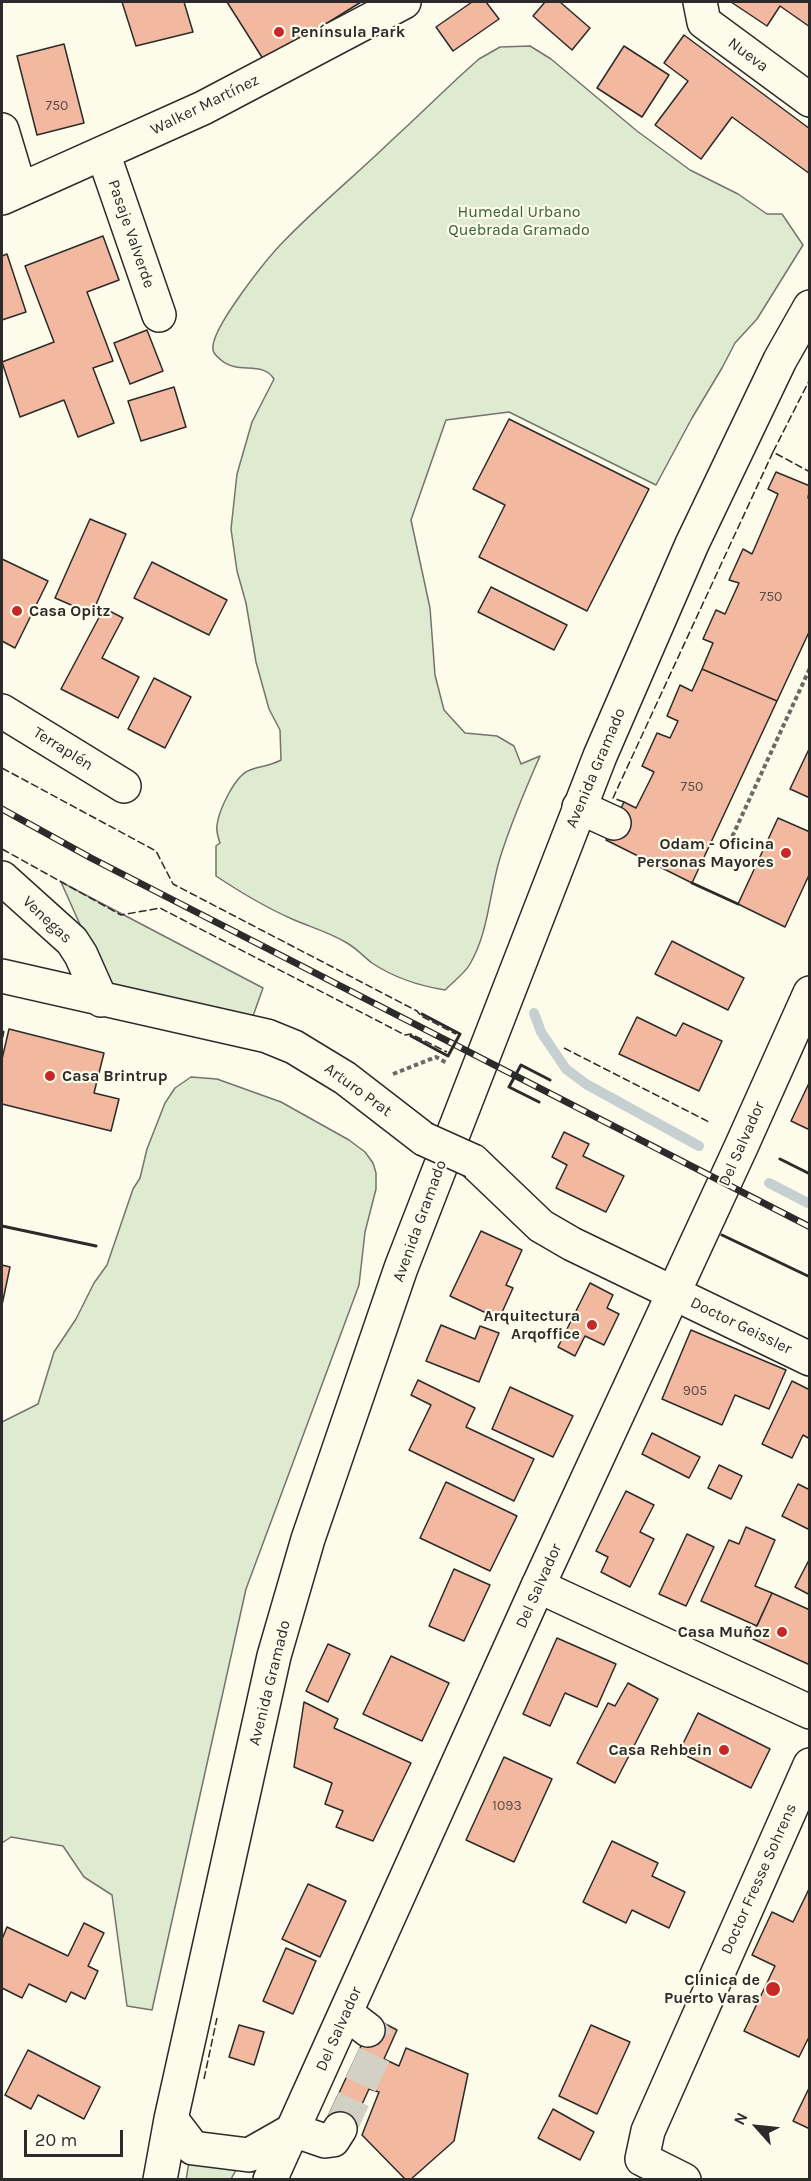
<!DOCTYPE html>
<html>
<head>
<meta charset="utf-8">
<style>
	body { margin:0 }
	#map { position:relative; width:811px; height:2181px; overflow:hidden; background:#fdfbea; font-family:Karla,sans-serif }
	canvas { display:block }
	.frame { position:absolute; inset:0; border:3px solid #2b2b2b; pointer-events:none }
	.north { position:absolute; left:727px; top:2097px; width:60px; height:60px; -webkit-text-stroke:4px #fdfbea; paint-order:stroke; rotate:297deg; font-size:16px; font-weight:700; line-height:24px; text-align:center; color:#2b2b2b }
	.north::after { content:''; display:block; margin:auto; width:21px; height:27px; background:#2b2b2b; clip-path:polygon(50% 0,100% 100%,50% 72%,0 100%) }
	.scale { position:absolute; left:24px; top:2130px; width:99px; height:27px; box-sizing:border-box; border:3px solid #2b2b2b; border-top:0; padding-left:8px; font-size:18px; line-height:21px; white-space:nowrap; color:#2b2b2b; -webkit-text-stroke:4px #fdfbea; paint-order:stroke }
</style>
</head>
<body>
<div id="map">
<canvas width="811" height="2181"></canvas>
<div class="frame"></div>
<div class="north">N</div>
<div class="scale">20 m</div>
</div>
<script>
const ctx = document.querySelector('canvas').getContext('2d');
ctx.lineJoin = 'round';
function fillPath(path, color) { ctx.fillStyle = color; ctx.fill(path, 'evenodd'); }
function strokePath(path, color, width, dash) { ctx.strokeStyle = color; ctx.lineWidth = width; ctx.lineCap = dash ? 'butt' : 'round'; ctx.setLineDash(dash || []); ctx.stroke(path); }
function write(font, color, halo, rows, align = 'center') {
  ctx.font = font + ' Karla,sans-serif'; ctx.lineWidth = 4.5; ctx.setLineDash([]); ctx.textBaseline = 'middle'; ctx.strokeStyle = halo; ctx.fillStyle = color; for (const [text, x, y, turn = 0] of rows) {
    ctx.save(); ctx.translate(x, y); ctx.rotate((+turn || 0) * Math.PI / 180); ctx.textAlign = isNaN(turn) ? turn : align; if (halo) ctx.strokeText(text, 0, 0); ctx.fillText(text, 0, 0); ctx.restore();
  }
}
const green = new Path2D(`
	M530 46 551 59 637 131 690 170 738 194 767 214H782L803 245 757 319 735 343 722 368 692 418 656 485 509 412 446 420 411 520 430 608 435 675 444 710 465 733 497 736 514 746 521 764 540 756C525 790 511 823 500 858 489 894 489 931 470 964 465 973 453 982 445 990 420 986 393 977 372 963 363 956 356 948 347 943 329 932 310 927 292 919 265 907 240 892 216 876V846L220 843C218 837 216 832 217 825 219 810 235 775 250 770 262 765 268 767 281 760L280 730 269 709 256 662 246 603 237 571 231 529 237 474 252 422 274 379C262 360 238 375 221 360 218 357 214 355 213 350 209 330 269 256 285 240 319 205 357 174 392 140 422 113 449 85 479 59L500 47Z
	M61 882 263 988 253 1016 107 985Z
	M191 1077 217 1079 281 1102 349 1140 365 1152 373 1163 376 1173V1189L365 1232 359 1285 246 1589 152 2010 127 2006 112 1895 84 1877 63 1846 11 1837 2 1843V1422L38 1404 54 1352 76 1319 94 1283 107 1265 133 1189 140 1178 147 1149 165 1103 175 1088Z
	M189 2162 236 2170 231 2179 186 2180Z`);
fillPath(green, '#deebd1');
strokePath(green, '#74746e', 1.5);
strokePath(new Path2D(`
	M534 1013 541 1032 566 1069 586 1084 699 1146
	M769 1183 810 1204`), '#c7d0d0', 10);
const building = new Path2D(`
	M122 2H184L193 32 136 46Z
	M227 2H361L265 62Z
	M472 2H486L499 19 453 51 436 27Z
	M545 2H560L590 28 572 50 533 16Z
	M731 2H810V27L780 6 767 26Z
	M684 35 810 129V174L732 117 701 159 655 125 688 81 664 63Z
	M64 44 84 123 37 135 17 56Z
	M624 46 669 75 642 117 597 88Z
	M103 236 119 280 87 292 113 361 93 368 114 423 78 437 64 400 20 417 2 362 54 342 25 266Z
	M7 254 26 312 2 320V256Z
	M147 330 163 371 130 384 114 343Z
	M174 387 186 427 141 441 128 401Z
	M509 419 649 489 587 611 479 557 505 505 473 489Z
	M776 472 810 486 808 498H810V630L777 701 702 669 713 643 703 639 716 610 725 614 739 583 729 580 743 549 752 554 778 494 768 489Z
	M90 519 126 534 92 614 55 598Z
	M2 559 48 581 15 648 2 641Z
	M152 562 227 600 209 635 134 598Z
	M491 587 567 625 554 650 478 612Z
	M104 608 123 618 102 658 139 677 118 718 61 689Z
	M702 669 777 701 692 883 606 840 624 802 636 808 654 772 642 766 657 733 670 738 678 721 667 716 680 685 692 691Z
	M154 678 191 697 165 748 128 729Z
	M810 747V798L790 789Z
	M778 818 810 832V873L785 927 738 904Z
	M672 941 744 978 728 1010 655 974Z
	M637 1017 676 1036 683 1023 722 1041 699 1091 619 1054Z
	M9 1029 104 1053 94 1093 119 1099 111 1131 2 1104V1059Z
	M810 1081V1130L791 1121Z
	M564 1132 589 1144 583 1156 624 1176 606 1212 556 1188 567 1165 552 1157Z
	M481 1231 522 1250 506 1285 513 1288 499 1319 450 1296Z
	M2 1265 10 1267 2 1305Z
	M590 1283 613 1295 607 1308 619 1314 604 1345 585 1336 575 1356 558 1347Z
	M441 1325 475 1339 480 1326 499 1333 479 1382 426 1361Z
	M691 1330 786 1370 769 1409 735 1395 722 1425 662 1399Z
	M418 1380 475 1408 466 1427 534 1459 514 1501 409 1450 431 1405 411 1395Z
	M792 1381 810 1390V1439L803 1435 792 1458 762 1444Z
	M510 1387 573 1416 553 1457 492 1429Z
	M652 1433 700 1457 689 1478 642 1454Z
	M719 1465 742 1476 731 1499 708 1488Z
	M446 1482 517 1516 490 1571 420 1538Z
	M798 1484 810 1490V1530L782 1516Z
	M626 1491 654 1505 640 1532 654 1539 630 1587 601 1572 608 1557 596 1551Z
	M746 1527 775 1540 755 1586 772 1593 757 1626 701 1601 729 1540 739 1544Z
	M687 1534 714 1547 686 1606 659 1594Z
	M810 1558V1595L795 1587Z
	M454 1569 490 1585 464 1641 429 1626Z
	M772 1593 810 1610V1665L751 1638Z
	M557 1638 616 1664 597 1707 565 1693 550 1726 523 1714Z
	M328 1644 350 1654 328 1702 306 1691Z
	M391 1656 449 1683 422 1741 363 1714Z
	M628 1683 658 1699 615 1783 577 1763 608 1703 615 1706Z
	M304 1702 338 1719 334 1728 411 1763 373 1841 336 1827 343 1811 325 1804 332 1783 294 1767Z
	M698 1713 770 1749 751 1788 679 1752Z
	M504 1757 552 1779 514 1862 466 1840Z
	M612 1841 658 1863 652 1876 685 1892 669 1928 632 1910 626 1923 583 1902Z
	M308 1884 346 1901 320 1957 282 1939Z
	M810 1887V2035L799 2057 744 2031 775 1966 752 1955 772 1912 793 1922Z
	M84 1923 104 1933 88 1966 98 1971 85 1999 71 1992 66 2002 29 1984 22 1998 2 1988V1939L7 1927 68 1956Z
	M286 1948 316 1961 293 2014 263 2001Z
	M374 2018 397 2030 384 2059 399 2066 406 2048 468 2074 454 2141 410 2180H406L362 2135 379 2092 369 2089 349 2133 325 2123Z
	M239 2025 264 2032 254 2065 229 2057Z
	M591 2025 630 2042 597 2114 559 2096Z
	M28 2050 100 2087 84 2119 38 2095 31 2109 5 2095Z
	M810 2086V2129L793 2121Z
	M553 2109 594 2132 580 2160 538 2138Z`);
fillPath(building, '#f2b8a0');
strokePath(building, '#2b2b2b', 1.5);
strokePath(new Path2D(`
	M340 2129 376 2051 378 2043 375 2036 368 2030`), '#d3d1c4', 33, [33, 16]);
const minor = new Path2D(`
	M700 2 704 22 810 100
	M2 130 20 190
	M103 153 159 315
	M2 198 203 108 404 2
	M2 711 124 786
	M579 807 614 823
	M2 878 72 941 81 955 101 1000
	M2 976 267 1036 294 1047 345 1078 424 1139
	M473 1161 541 1226 572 1244 810 1359
	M538 1586 810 1712
	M346 2013 368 2030
	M293 2130 325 2141 333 2140 340 2129
	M684 2180 642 2159 648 2131 810 1765`);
const major = new Path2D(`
	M171 2119 193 2148 249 2155 293 2130
	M160 2180 171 2119 274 1656 308 1539 401 1268 600 756 692 544 780 360 810 307
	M270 2180 538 1586 741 1147 810 993`);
strokePath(minor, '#2b2b2b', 36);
strokePath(major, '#2b2b2b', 36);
strokePath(new Path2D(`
	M726 850 810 668
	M393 1074 436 1057 447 1063`), '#6a6964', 4, [4.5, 3]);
strokePath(minor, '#fdfbea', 33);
strokePath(major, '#fdfbea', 33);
const rail = new Path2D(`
	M2 809 91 858 810 1227`);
strokePath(rail, '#2b2b2b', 7);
strokePath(rail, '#fdfbea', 4.5, [14]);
const minorBridge = new Path2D(`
	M424 1139 473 1161`);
strokePath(minorBridge, '#2b2b2b', 36, []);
strokePath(minorBridge, '#fdfbea', 33);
strokePath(new Path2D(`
	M773 452 810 379
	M2 768 156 851 173 884 417 1011 421 1016 456 1034
	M624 802 613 798 773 452 810 472
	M2 849 121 915 160 908 405 1035 411 1034 447 1052
	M564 1048 709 1122
	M204 2079 217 2018`), '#2b2b2b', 1.5, [8, 3]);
strokePath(new Path2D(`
	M692 883 738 904
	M411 1036 448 1056 460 1034 422 1014
	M2 1037 3 1032
	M539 1102 509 1087 521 1065 550 1080
	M780 1159 810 1174
	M2 1226 96 1246
	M722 1235 810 1277`), '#2b2b2b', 3);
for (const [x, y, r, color] of [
	[279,32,6,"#c62828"],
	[17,611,6,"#c62828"],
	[786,853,6,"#c62828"],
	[50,1076,6,"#c62828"],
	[592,1325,6,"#c62828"],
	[782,1632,6,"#c62828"],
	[724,1750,6,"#c62828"],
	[773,1989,8,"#c62828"]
]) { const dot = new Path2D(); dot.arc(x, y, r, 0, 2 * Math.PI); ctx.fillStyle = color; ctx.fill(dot); strokePath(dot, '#fdfbea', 2); }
write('14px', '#5d4e48', null, [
	["750",57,106],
	["750",771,597],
	["750",692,787],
	["905",695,1391],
	["1093",507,1806]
]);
write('bold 16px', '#2b2b2b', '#fdfbea', [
	["Península Park",291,32,"left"],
	["Casa Opitz",29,611,"left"],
	["Odam - Oficina",774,844],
	["Personas Mayores",774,862],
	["Casa Brintrup",62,1076,"left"],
	["Arquitectura",580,1316],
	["Arqoffice",580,1334],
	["Casa Muñoz",770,1632],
	["Casa Rehbein",712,1750],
	["Clinica de",760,1980],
	["Puerto Varas",760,1998]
], 'right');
write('16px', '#2b2b2b', '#fdfbea', [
	["Nueva",748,55,37],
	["Walker Martínez",205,105,-26],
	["Pasaje Valverde",131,234,71],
	["Terraplén",63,749,32],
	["Avenida Gramado",596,768,-67],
	["Venegas",47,920,43],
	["Arturo Prat",358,1090,36],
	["Del Salvador",742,1144,-66],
	["Avenida Gramado",420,1221,-70],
	["Doctor Geissler",741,1326,26],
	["Del Salvador",539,1586,-66],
	["Avenida Gramado",270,1683,-76],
	["Doctor Fresse Sohrens",759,1879,-66],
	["Del Salvador",339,2029,-66]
]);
write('16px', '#34623c', '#fdfbea', [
	["Humedal Urbano",519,212],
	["Quebrada Gramado",519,230]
]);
</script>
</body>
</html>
